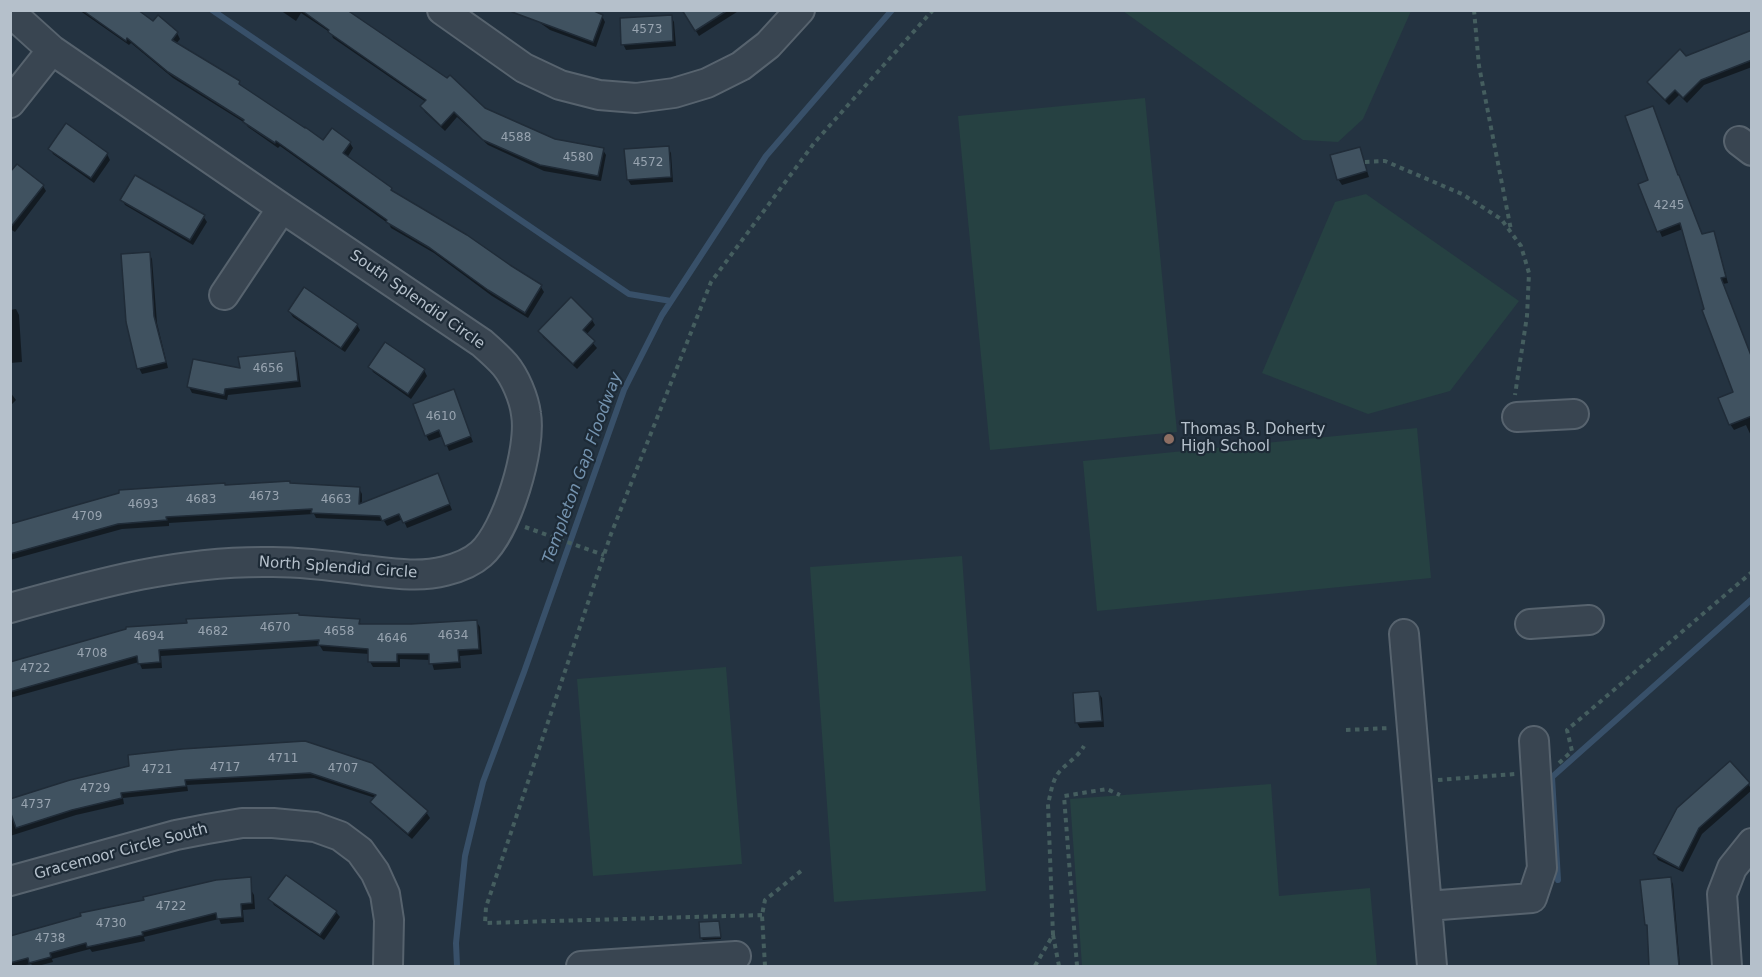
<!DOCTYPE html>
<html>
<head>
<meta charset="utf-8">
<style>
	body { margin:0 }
	#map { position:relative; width:1762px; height:977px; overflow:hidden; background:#243341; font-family:"DejaVu Sans",sans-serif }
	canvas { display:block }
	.frame { position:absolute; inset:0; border:12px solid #b5c0cb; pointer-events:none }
</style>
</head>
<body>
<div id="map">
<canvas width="1762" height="977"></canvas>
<div class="frame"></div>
</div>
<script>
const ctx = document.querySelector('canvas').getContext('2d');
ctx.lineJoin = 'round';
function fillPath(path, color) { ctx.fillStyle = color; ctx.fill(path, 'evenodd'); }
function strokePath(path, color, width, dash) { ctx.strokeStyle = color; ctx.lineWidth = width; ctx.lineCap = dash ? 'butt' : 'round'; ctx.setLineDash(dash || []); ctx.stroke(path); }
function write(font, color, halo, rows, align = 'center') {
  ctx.font = font + ' "DejaVu Sans",sans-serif'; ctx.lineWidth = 4.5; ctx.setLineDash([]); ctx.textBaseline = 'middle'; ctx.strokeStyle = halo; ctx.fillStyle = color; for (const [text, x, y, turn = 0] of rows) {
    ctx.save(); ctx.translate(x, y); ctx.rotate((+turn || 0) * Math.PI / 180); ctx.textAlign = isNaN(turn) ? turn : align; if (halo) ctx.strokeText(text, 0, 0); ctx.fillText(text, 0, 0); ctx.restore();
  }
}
fillPath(new Path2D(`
	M1123 11H1411L1363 119 1338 142 1303 140Z
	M1145 98 1177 432 990 450 958 116Z
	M1366 194 1519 301 1450 391 1368 414 1262 373 1335 202Z
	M1417 428 1431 578 1097 611 1083 461Z
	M962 556 986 891 834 902 810 567Z
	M726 667 742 864 593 876 577 679Z
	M1271 784 1279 896 1370 888 1377 966H1082L1070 799Z`), '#264142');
fillPath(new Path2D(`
	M79 10H135L153 23 158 17 177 33 180 39 176 44 239 82 242 88 324 142 350 143 353 148 347 158 391 189 393 193 541 287 544 292 528 318 492 296 434 253 391 228 389 224 280 146 278 148 248 127 245 123 173 78 131 43 129 45Z
	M280 10H344L485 109 555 141 603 150 606 155 601 181 544 171 488 145 457 117 445 131 425 112 422 107 426 102 333 38 331 33 301 13 296 21Z
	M522 10 602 16 605 22 596 47 550 30Z
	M683 10H740L699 36Z
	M671 16 674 22 676 46 626 50 623 44Z
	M1752 31V67L1704 85 1687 103 1679 95 1669 105 1652 88 1649 82 1685 57Z
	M668 148 671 153 673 182 631 185 628 180Z
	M50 149 107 154 110 160 94 183 53 154Z
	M1360 149 1369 177 1342 185 1338 179Z
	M10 175 43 186 46 191 15 232 10 229Z
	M1679 177 1702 236 1713 233 1716 238 1728 283 1723 284 1752 363V438L1746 425 1734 430 1730 424 1735 393 1706 310 1683 229 1662 237 1640 185Z
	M122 200 203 216 207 222 193 245 125 205Z
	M149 253 152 259 157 323 168 368 142 374 139 368Z
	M16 309 19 315 22 362 10 363V310Z
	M289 311 357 325 360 330 345 352 293 317Z
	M592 320 595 325 586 335 597 348 577 369 543 337 540 331Z
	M294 353 297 358 301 387 228 395 227 400 192 393 189 387Z
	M370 367 424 370 427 376 411 399 373 372Z
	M10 392 16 400 10 406Z
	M456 397 473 442 449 451 443 436 429 441 426 435Z
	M440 480 452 510 407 528 403 519 387 526 384 521 316 518 314 514 169 523V526L122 529 10 560V526L226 487 291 485 359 488 362 494V505Z
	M299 617 359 621 362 626H411L476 621 480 627 482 654 460 656 461 668 434 670 431 660 400 659V667H373L370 662V654L323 651 320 646 161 656 162 668 142 669 139 662 10 698V663Z
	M1098 692 1102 698 1104 727 1080 728 1077 723Z
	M305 743 426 812 430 818 412 839 375 807 372 802 375 798 314 778 187 785 188 791 123 798 124 804 76 815 10 836V800Z
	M1748 784 1752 790 1702 834 1683 872 1658 860 1655 854Z
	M1670 878 1673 884 1680 966H1651L1648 927 1647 924Z
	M250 888 254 895 255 909 243 910 244 922 221 924 219 919 144 937 145 941 92 952 90 949 52 959 53 962 38 966H33L31 964 20 966H10V935L13 936Z
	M270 899 336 912 340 917 324 940 274 905Z
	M719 922 721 939 703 940 701 938Z`), '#0007');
strokePath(new Path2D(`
	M212 10 629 294 671 301
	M1558 880 1552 777 1752 599
	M457 966 456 943 465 856 483 782 524 672 624 390 662 315 766 156 892 10`), '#385069', 6);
const building = new Path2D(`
	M82 10H138L153 21 158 15 178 32 172 40 240 81 239 84 305 128V127L323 140 332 128 351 142 343 153 392 188 391 190 467 235 510 265 542 285 525 313 488 290 430 248 386 222 387 220 276 141 275 143 243 122 244 120 168 72 127 38 126 41Z
	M301 10H347L447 78 450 75 485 108 555 139 604 148 598 176 540 165 483 140 454 112 441 126 420 106 426 100 328 32 329 30Z
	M513 10H592L603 15 593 42 512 12Z
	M682 10H728L695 31Z
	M672 15 673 41 621 45 620 18Z
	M1752 30V60L1701 80 1683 98 1675 90 1665 100 1647 82 1680 49 1686 56Z
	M1653 106 1678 175H1679L1702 234 1714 231 1726 277 1721 278 1752 358V416L1729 425 1718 398 1733 392 1702 310 1704 309 1680 223 1657 232 1638 184 1648 180 1625 116Z
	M66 123 108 153 91 178 48 149Z
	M669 146 671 177 627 180 624 149Z
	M1360 147 1367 171 1337 180 1330 155Z
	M17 164 44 185 10 228V172Z
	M135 175 205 215 190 240 120 200Z
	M150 252 154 316 166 362 137 369 126 322 121 254Z
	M304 287 358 324 341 348 288 311Z
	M571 297 593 319 583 330 595 341 573 364 538 331Z
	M385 342 425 369 408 394 368 367Z
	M295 351 298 381 225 389 224 395 187 387 193 359 240 368 238 357Z
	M454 389 471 436 445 446 439 430 425 436 413 404Z
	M438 473 450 504 403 523 399 514 382 521 380 516 311 513 312 509 166 517 167 520 118 524 10 554V524L119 493V490L225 483V485L290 481V483L360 487 359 504Z
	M299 613V615L360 619 359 624H411L477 620 479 649 458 650 459 662 429 664V654H397V662H368V649L318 645 319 640 159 650 160 662 138 664 137 656 10 692V662L126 629V627L187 623 186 619Z
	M1099 691 1102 721 1075 723 1073 693Z
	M305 741 372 763 428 811 408 834 370 802 376 795 310 773 185 780 186 786 121 793 122 798 72 810 16 828 10 811V799L70 780 129 766 128 755 182 749Z
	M1730 761 1750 783 1699 828 1679 868 1653 854 1677 808Z
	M286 875 337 911 320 935 268 899Z
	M251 877 252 903 241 904 242 917 217 919 216 913 142 932 143 935 87 947 86 943 50 953 51 957 29 963 28 958 10 963V936L81 916 80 913 144 900 143 897 216 880Z
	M1671 877 1679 966H1649L1647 925H1645L1640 880Z
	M719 921 721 937 700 938 699 922Z`);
fillPath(building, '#405260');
strokePath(building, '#202c38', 1.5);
const minor = new Path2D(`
	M442 10 524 68 560 85 599 95 636 98 674 93 707 83 741 66 768 45 800 10
	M10 12 52 50 282 208 482 343C490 350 498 357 505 365 515 377 524 398 526 414 532 448 507 531 481 554 472 562 457 568 445 571 419 578 390 573 363 570 334 566 303 562 273 562 181 560 99 583 10 608
	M10 103 52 50
	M1739 141 1752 151
	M224 295 282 208
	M1517 417 1574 414
	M1530 624 1589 620
	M1404 634 1432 966
	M10 881 176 835 207 829 242 823H273L315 827 340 836 360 851 375 872 385 894 389 920 388 966
	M1427 906 1532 898 1542 868 1534 741
	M581 966 736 956
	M1727 966 1722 894 1732 868 1752 843`);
strokePath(minor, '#57636e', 32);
strokePath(new Path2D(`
	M1474 10 1479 66 1511 230
	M1365 162 1385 161 1462 194 1501 219 1521 246 1529 273 1527 316 1515 395
	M525 527 604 555
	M1346 730 1390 728
	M1559 763 1572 751 1567 730 1752 572
	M1438 780 1515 774
	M762 915 485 923 486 907 611 534 711 282 815 142 933 10
	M1053 935 1059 966
	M765 966 762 915 765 900 801 871
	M1035 966 1053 935 1048 804C1051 793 1052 780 1060 771 1068 762 1078 757 1084 746
	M1077 966 1064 796 1107 789 1120 795`), '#455e5f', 4, [4.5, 4.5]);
strokePath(minor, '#394551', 28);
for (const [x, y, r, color] of [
	[1169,439,6,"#8d6e63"]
]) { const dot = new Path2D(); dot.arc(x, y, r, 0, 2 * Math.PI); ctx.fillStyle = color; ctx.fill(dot); strokePath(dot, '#1d2a36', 2); }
write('12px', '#98a4b0', null, [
	["4573",647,30],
	["4588",516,138],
	["4580",578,158],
	["4572",648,163],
	["4245",1669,206],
	["4656",268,369],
	["4610",441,417],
	["4673",264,497],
	["4683",201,500],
	["4663",336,500],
	["4693",143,505],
	["4709",87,517],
	["4670",275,628],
	["4682",213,632],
	["4658",339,632],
	["4634",453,636],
	["4694",149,637],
	["4646",392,639],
	["4708",92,654],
	["4722",35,669],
	["4711",283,759],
	["4717",225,768],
	["4707",343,769],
	["4721",157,770],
	["4729",95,789],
	["4737",36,805],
	["4722",171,907],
	["4730",111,924],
	["4738",50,939]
]);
write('15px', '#b5c0cb', '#1d2a36', [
	["South Splendid Circle",417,300,35],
	["North Splendid Circle",338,568,4],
	["Gracemoor Circle South",121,852,-15]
]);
write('15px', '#b5c0cb', '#1d2a36', [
	["Thomas B. Doherty",1181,430],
	["High School",1181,447]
], 'left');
write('italic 16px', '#7493af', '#1d2a36', [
	["Templeton Gap Floodway",583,468,-70]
]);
</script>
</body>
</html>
